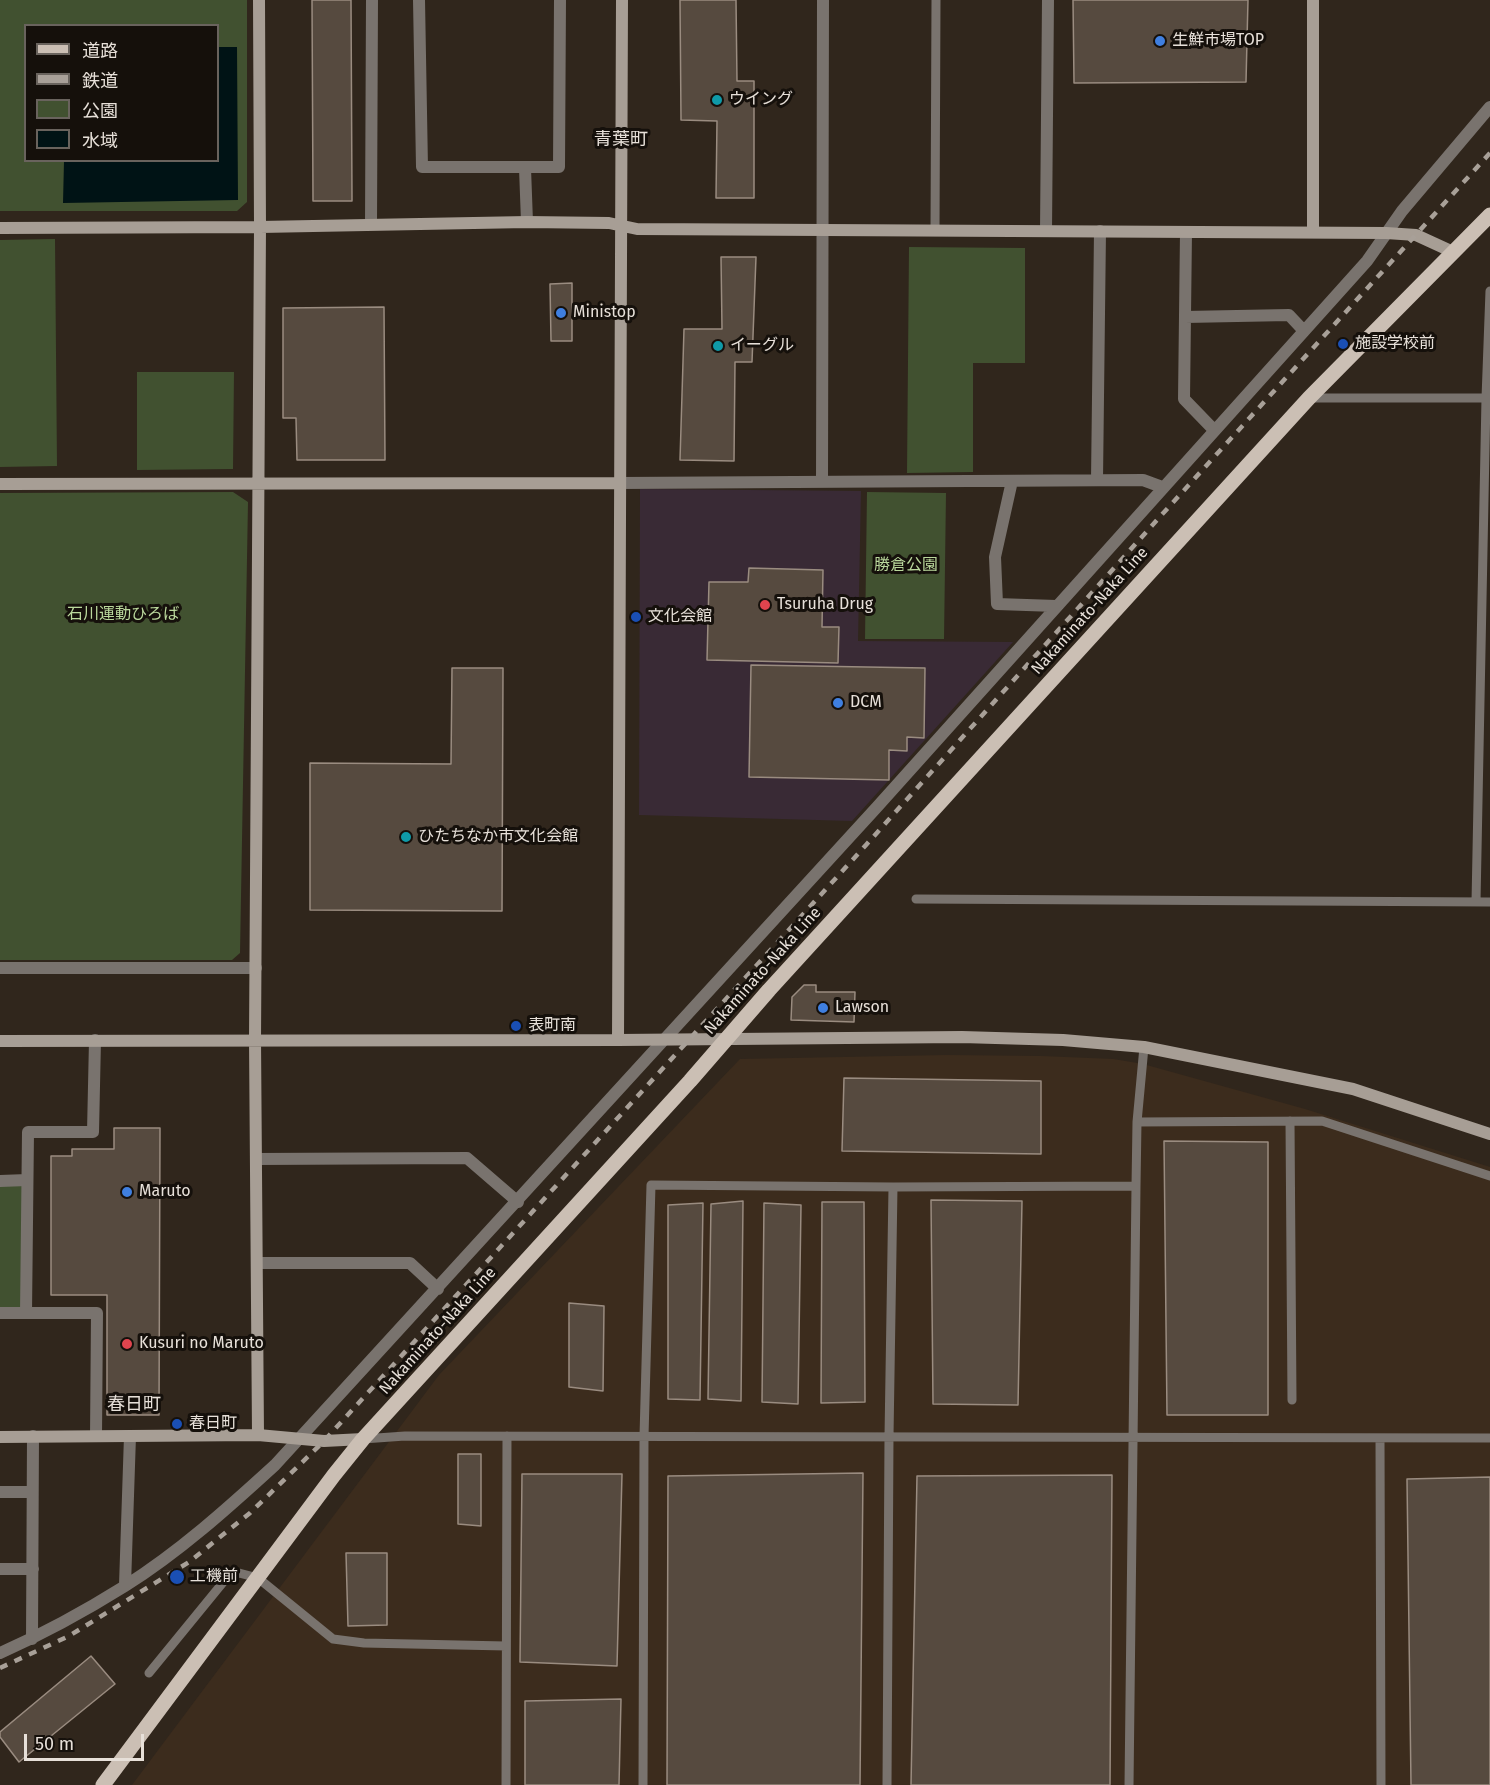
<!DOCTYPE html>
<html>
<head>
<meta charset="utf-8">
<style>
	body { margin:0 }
	#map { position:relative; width:1490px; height:1785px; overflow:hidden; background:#30261c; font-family:"Fira Sans","Noto Sans JP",sans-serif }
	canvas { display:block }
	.legend { position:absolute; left:24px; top:24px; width:195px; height:138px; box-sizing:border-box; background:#15100b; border:2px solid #69635d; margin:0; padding:8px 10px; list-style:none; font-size:18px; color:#e7e0d9 }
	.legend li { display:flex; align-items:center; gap:12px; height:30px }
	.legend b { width:30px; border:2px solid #69635d }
	.scale { position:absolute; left:24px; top:1734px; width:120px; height:27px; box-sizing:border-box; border:3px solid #e7e0d9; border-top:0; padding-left:8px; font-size:18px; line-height:21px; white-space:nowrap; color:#e7e0d9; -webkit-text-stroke:4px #15100b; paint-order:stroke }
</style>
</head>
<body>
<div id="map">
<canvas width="1490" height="1785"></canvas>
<ul class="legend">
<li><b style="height:8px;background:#cbbfb4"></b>道路</li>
<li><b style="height:8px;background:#a8a098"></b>鉄道</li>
<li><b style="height:16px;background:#415130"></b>公園</li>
<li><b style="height:16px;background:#001315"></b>水域</li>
</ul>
<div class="scale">50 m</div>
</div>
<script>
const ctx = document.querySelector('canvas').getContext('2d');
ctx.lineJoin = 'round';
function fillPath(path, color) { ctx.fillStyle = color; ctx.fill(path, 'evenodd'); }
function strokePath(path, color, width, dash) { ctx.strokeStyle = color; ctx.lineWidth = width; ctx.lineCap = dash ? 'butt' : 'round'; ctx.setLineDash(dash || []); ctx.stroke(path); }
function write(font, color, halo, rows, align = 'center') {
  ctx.font = font + ' "Fira Sans","Noto Sans JP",sans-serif'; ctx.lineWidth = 6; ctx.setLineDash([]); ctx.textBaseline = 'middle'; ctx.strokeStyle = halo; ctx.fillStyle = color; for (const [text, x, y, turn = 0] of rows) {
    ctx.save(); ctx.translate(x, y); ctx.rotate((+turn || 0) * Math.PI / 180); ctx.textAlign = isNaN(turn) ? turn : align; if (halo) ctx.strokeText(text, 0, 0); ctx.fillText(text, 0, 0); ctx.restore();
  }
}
fillPath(new Path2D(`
	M640 489 861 491 858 641 1013 642 852 821 639 815Z`), '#392a35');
fillPath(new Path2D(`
	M947 1055 1041 1056 1113 1059 1143 1064 1305 1109 1490 1167V1785H132L439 1375 740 1059Z`), '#3c2c1d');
fillPath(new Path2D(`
	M0 0H247V202L237 211H0ZM26 26H218V160H26Z
	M55 239 57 466 0 467V240Z
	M909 247 1025 248V363H973V472L907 473Z
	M137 372H234L233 469 137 470Z
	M233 492 248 502 240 953 232 960H0V493Z
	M867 492 946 493 944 639H865Z
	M27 1180 26 1313H0V1181Z`), '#415130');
fillPath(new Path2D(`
	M218 47H237L238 200 63 203 64 161 218 160Z`), '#001315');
const building = new Path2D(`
	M312 0H351L352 201H313Z
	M680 0H736L737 81H754V198H716L717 121 681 120Z
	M1073 0H1248L1246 82 1074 83Z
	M721 257H756L752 362H735L734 461 680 460 684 329H722Z
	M572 283V341H551L550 284Z
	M384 307 385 460H297L296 418H283V308Z
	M749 568 823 570 822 627H839L838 663 707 660 709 582H748Z
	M751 665 925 668 924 738 907 737V751L889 750V780L749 777Z
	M452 668H503L502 911 310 910V763L451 764Z
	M804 985H816V992H855L854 1022 791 1020 792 997Z
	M844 1078 1041 1081V1154L842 1151Z
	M114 1128H160L159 1415H107V1295H51V1156H72V1149H114Z
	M1164 1141 1268 1142V1415H1167Z
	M931 1200 1022 1201 1018 1405 933 1404Z
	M743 1201 741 1401 708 1399 711 1204Z
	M822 1202H864L865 1402 821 1403Z
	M703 1203 700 1400 668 1399V1205Z
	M764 1203 801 1205 798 1404 762 1402Z
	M569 1303 604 1306 603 1391 569 1387Z
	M458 1454H481V1526L458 1524Z
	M863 1473 860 1785H667L668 1476Z
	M522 1474H622L617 1666 520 1662Z
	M1112 1475 1110 1785H911L917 1476Z
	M1490 1477V1785H1411L1407 1479Z
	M346 1553H387V1625L348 1626Z
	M91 1656 115 1684 19 1762 0 1737V1732Z
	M621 1699 619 1785H525V1701Z`);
fillPath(building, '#564a3f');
strokePath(building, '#9a8c80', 1.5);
strokePath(new Path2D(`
	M935 230 936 0
	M1309 398H1489
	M916 899 1490 902
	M1476 902 1486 398 1490 291
	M1290 1121 1292 1400
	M1137 1122 1322 1121 1490 1176
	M1380 1438 1381 1785
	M363 1439 405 1436 1490 1438
	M149 1673 225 1580 239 1573 258 1578 333 1639 364 1643 506 1646
	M506 1785 507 1436
	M643 1785 644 1436 651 1185 893 1187
	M887 1785 889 1436 893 1187 1136 1186
	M1129 1785 1136 1186 1137 1122 1144 1047`), '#79736e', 9);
strokePath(new Path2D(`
	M419 0 422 167H559L560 0
	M525 168 527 222
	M371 224 372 0
	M1046 231 1048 0
	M1186 232 1184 399 1214 430
	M1185 317 1289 315 1304 331
	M1097 480 1100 231
	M822 481 823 0
	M1012 481 995 557 997 604 1056 606
	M620 483 1143 480 1162 487
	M0 968H256
	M256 1159 467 1158 518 1202
	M0 1181 27 1180
	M257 1263H410L438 1289
	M0 1313H97L96 1436
	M26 1313 28 1132H93L95 1040
	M0 1492H32
	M0 1569H33
	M125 1585 130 1436
	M32 1639 33 1436
	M0 1653C43 1634 85 1611 125 1586 179 1552 228 1508 275 1465L877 807 1367 261 1402 211 1490 107`), '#79736e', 12);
strokePath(new Path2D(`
	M0 228 260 227 527 222 609 223 637 229 1386 233 1416 235 1453 252
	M1313 232V0
	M0 484 620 483
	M618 1040 622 0
	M0 1041 618 1040 962 1037 1063 1040 1144 1047 1353 1089 1490 1134
	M258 1435 255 1039 260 227 259 0
	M0 1437 258 1435 324 1441 363 1439`), '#a79e95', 12);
strokePath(new Path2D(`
	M103 1785 334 1475 363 1439 690 1081 769 990 1309 398 1490 215`), '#cbbfb4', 15);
strokePath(new Path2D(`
	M0 1668 69 1636 189 1562 250 1513 324 1441 866 845 1157 520 1490 153`), '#a8a098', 4.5, [8, 8]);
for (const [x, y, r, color] of [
	[1160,41,6,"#3f7fe0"],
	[717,100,6,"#0f9aa8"],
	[561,313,6,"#3f7fe0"],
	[1343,344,6,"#1a4fb4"],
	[718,346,6,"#0f9aa8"],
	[765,605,6,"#e0444e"],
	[636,617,6,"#1a4fb4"],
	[838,703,6,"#3f7fe0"],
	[406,837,6,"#0f9aa8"],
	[823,1008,6,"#3f7fe0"],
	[516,1026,6,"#1a4fb4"],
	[127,1192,6,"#3f7fe0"],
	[127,1344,6,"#e0444e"],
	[177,1424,6,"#1a4fb4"],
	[177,1577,8,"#1a4fb4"]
]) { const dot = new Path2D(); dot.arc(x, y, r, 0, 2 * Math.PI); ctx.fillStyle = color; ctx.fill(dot); strokePath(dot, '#15100b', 2); }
write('16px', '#e7e0d9', '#15100b', [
	["生鮮市場TOP",1172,41],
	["ウイング",729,100],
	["Ministop",573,313],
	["施設学校前",1355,344],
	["イーグル",730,346],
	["Tsuruha Drug",777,605],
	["文化会館",648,617],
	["DCM",850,703],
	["ひたちなか市文化会館",418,837],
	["Lawson",835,1008],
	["表町南",528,1026],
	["Maruto",139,1192],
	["Kusuri no Maruto",139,1344],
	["春日町",189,1424],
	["工機前",190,1577]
], 'left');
write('16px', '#bad89c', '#15100b', [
	["勝倉公園",906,566],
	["石川運動ひろば",123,615]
]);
write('16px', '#e7e0d9', '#15100b', [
	["Nakaminato-Naka Line",1090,611,-48],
	["Nakaminato-Naka Line",763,971,-48],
	["Nakaminato-Naka Line",438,1331,-48]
]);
write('18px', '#e7e0d9', '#15100b', [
	["青葉町",621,140],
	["春日町",134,1405]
]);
</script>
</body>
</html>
